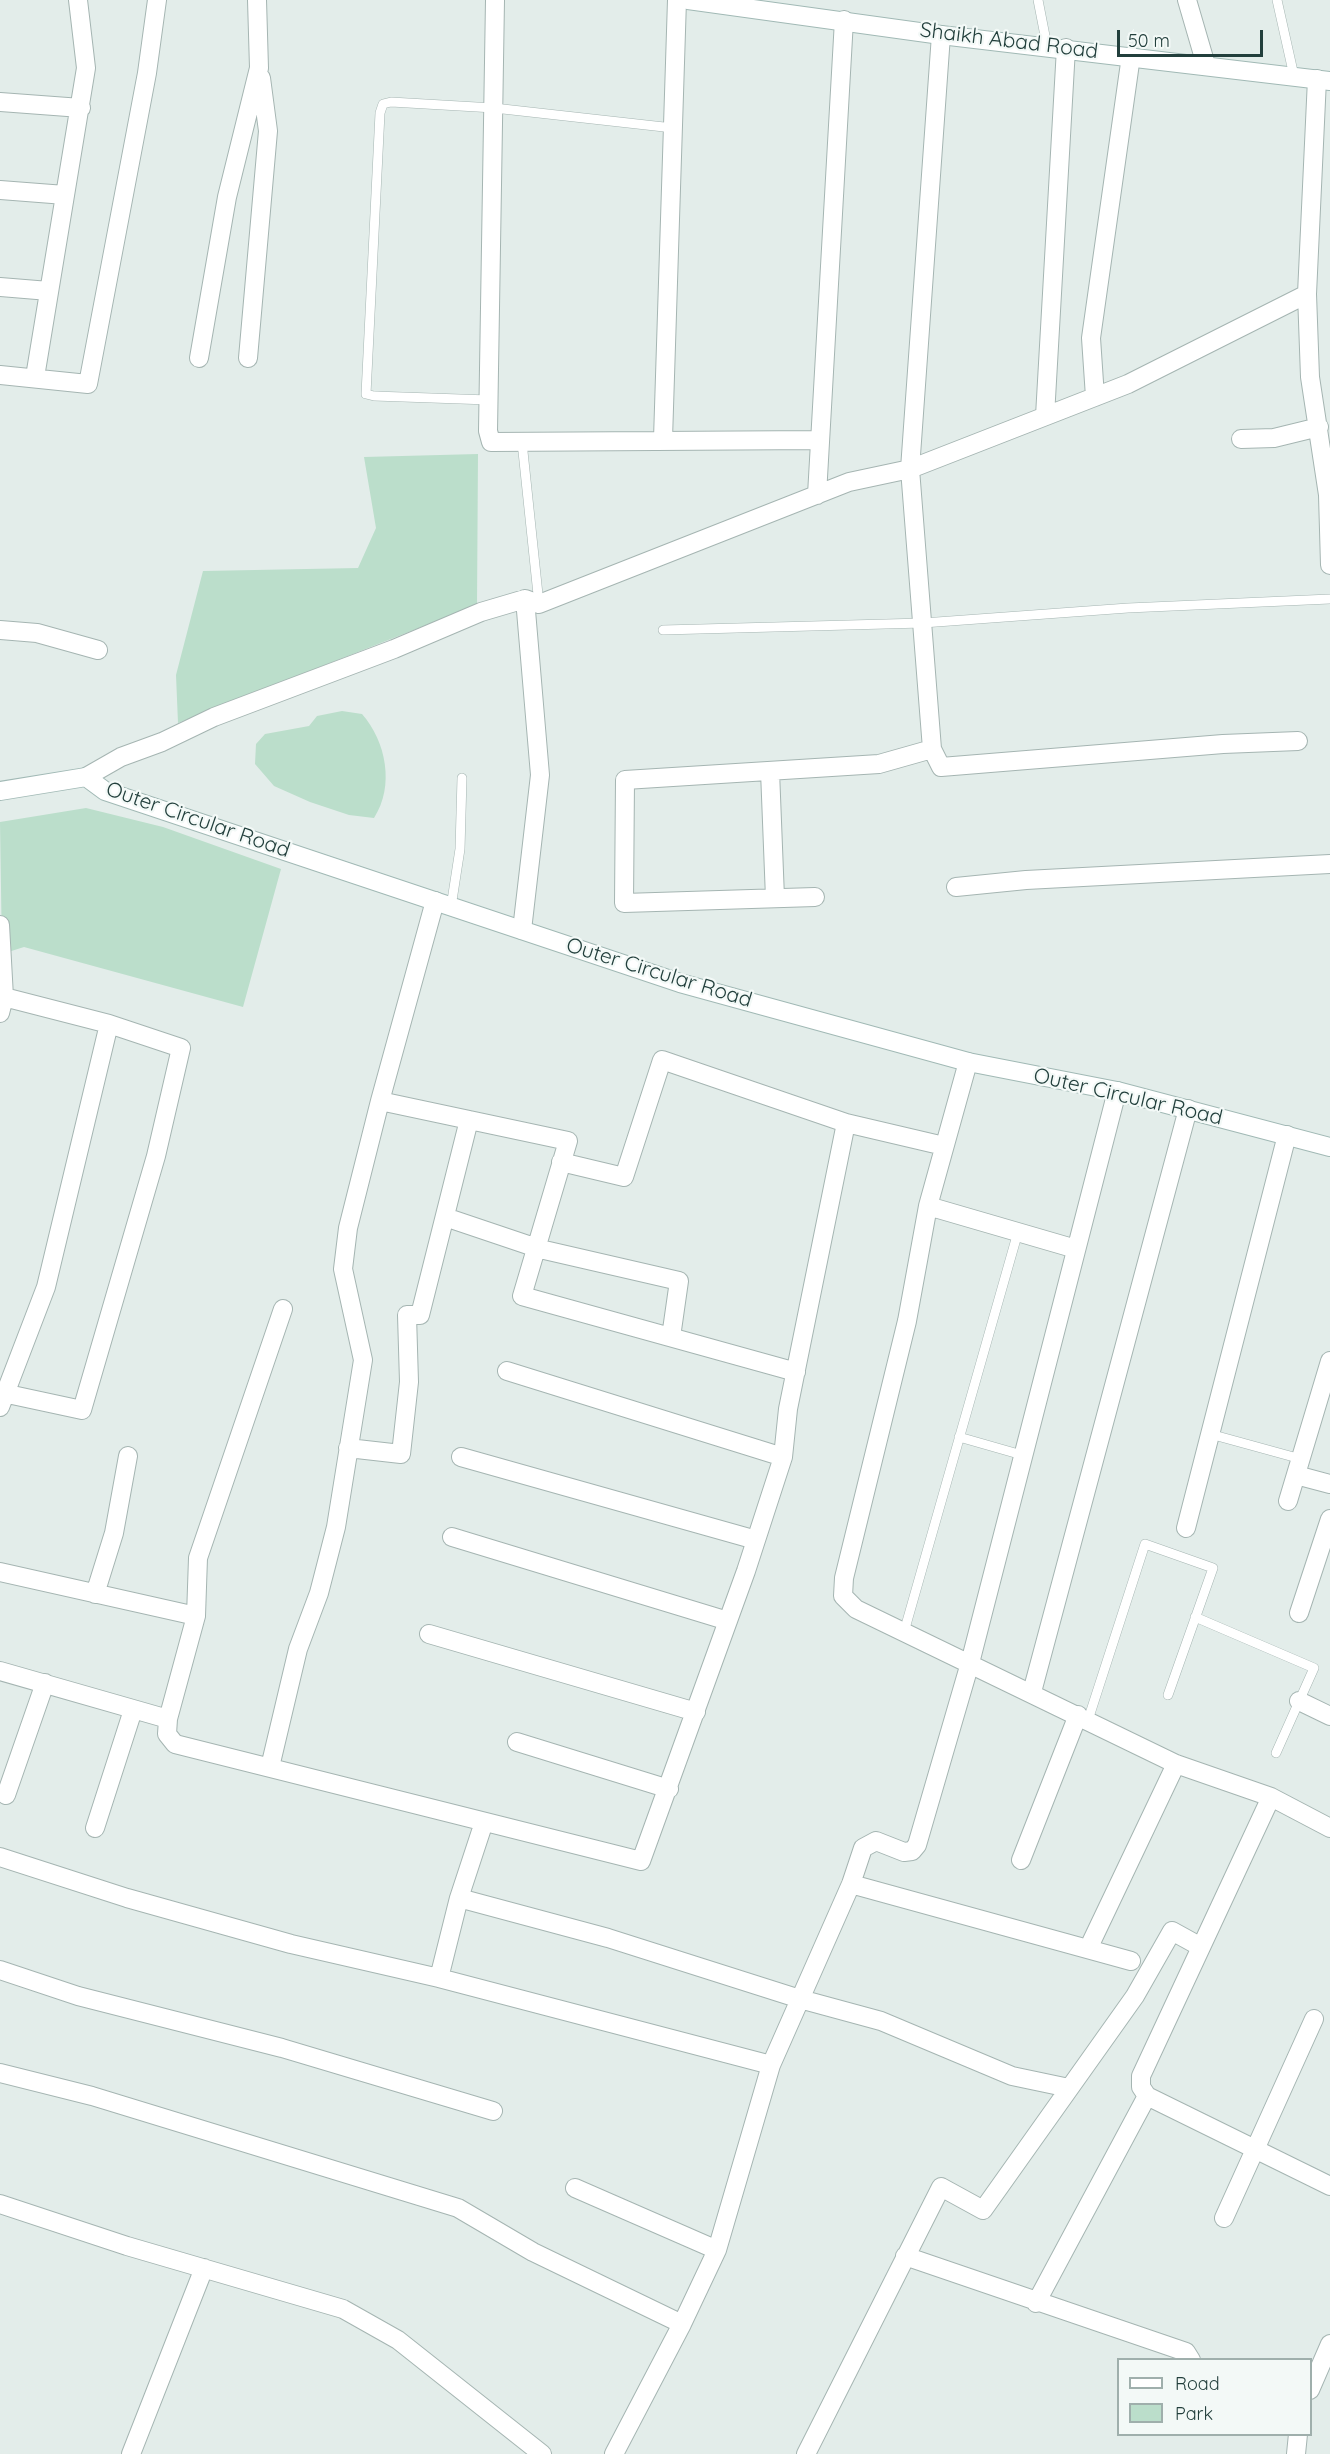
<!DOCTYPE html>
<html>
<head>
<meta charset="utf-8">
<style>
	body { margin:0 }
	#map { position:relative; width:1330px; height:2454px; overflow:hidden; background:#e3edea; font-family:Quicksand,sans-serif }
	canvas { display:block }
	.legend { position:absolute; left:1117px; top:2358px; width:195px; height:78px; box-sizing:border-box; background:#f3f9f7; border:2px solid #9fafac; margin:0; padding:8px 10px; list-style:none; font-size:18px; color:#223f3c }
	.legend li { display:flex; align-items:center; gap:12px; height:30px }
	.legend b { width:30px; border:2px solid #9fafac }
	.scale { position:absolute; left:1117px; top:30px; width:146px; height:27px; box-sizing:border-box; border:3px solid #223f3c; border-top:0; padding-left:8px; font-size:18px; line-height:21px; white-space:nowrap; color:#223f3c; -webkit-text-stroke:4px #f3f9f7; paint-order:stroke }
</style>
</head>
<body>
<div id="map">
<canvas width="1330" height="2454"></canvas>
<ul class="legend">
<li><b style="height:8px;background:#fff"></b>Road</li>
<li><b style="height:16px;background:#bbdecb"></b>Park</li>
</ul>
<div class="scale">50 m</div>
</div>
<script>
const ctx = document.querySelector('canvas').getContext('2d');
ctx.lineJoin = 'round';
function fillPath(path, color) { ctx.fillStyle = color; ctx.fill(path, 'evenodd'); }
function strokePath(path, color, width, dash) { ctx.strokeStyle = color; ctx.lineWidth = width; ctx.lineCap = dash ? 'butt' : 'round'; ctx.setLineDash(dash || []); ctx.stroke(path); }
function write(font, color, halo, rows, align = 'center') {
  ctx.font = font + ' Quicksand,sans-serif'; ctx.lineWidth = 4.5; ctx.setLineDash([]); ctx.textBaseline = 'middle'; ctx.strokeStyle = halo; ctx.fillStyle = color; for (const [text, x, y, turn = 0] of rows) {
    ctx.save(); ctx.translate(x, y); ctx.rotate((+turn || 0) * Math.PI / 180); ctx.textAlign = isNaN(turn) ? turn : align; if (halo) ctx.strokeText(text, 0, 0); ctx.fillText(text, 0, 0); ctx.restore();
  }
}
fillPath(new Path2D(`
	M478 454 477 605 178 723 176 675 203 571 358 568 376 528 364 457Z
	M342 711 362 714C386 741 395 786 374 818L349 815 310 802 274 786 255 764 256 744 265 734 309 726 317 716Z
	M86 808 163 827 281 869 243 1007 24 947 2 954 0 822Z`), '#bbdecb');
const lane = new Path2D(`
	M1038 0 1047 46
	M1277 0 1294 76
	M489 400 374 396 366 394 380 113 383 104 391 102 494 108 673 128
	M522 442 539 604
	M663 630 923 623 1128 608 1330 599
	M451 907 460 849 462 778
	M1210 1434 1301 1459
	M959 1437 1022 1455
	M1195 1617 1314 1668 1276 1753
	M904 1632 1018 1232
	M1088 1720 1145 1544 1213 1568 1168 1695`);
const street = new Path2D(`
	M495 0 488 431 491 442 820 440
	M1187 0 1206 65
	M941 35 910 469 932 749 941 767 1223 744 1298 741
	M1317 79 1307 294 1310 377 1328 495 1330 565
	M0 102 81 108
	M0 190 65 195
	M0 287 49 291
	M199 358 227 197 259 68 257 0
	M248 358 268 131 261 78
	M0 375 88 384 147 73 157 0
	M35 377 86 68 78 0
	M1095 397 1091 338 1131 56
	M1045 416 1066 48
	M663 439 677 0
	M1241 439 1274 438 1319 427
	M817 495 844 20
	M0 630 37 633 98 650
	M770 771 775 898
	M86 777 121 757 162 742 214 717 394 649 481 612 525 599 539 604 849 482 910 469 1128 384 1307 294
	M956 887 1026 880 1330 864
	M815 897 624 903 625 780 879 764 932 749
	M435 901 380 1101 568 1141 522 1296 796 1372
	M0 925 4 997 0 1013
	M522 930 540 775 525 599
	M968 1062 928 1206 907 1321 844 1578 843 1596 856 1609 1176 1764 1271 1797 1330 1828
	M561 1162 624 1177 662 1060 846 1123 944 1146
	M928 1206 1076 1249
	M445 1217 540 1249 679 1281 671 1337
	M507 1371 783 1457
	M3 1393 82 1410 156 1156 181 1048 109 1024 4 997
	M0 1407 46 1287 109 1024
	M348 1448 401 1454 409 1382 407 1315H420L469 1120
	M461 1457 756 1540
	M1296 1475 1330 1484
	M1288 1501 1330 1361
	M1186 1528 1287 1135
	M452 1537 728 1621
	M0 1572 196 1616 168 1719 167 1734 175 1744 641 1861 746 1571 783 1457 788 1409 846 1123
	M95 1594 114 1533 128 1456
	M1299 1613 1330 1519
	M196 1616 198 1558 283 1309
	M429 1634 696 1712
	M0 1671 168 1719
	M1032 1692 1188 1109
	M1299 1701 1330 1716
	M517 1742 669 1789
	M270 1767 298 1649 319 1593 336 1527 363 1360 343 1269 348 1228 380 1101
	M6 1795 45 1683
	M1271 1797 1141 2076V2087L1147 2096 1330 2186
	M95 1828 133 1710
	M0 1857 127 1898 291 1944 439 1978 771 2065
	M1021 1860 1078 1715
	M851 1884 1131 1961
	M459 1898 608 1938 800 1999 881 2021 1012 2076 1069 2088
	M1088 1949 1176 1764
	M0 1970 78 1996 282 2048 493 2111
	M439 1978 459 1898 484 1822
	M0 2073 92 2096 458 2208 533 2252 682 2324
	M575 2188 717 2250
	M0 2204 127 2246 343 2309 398 2340 542 2454
	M1224 2218 1314 2019
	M905 2256 1186 2352 1191 2360
	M1036 2303 1147 2096
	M1310 2390 1330 2344
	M131 2454 204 2268
	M614 2454 682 2324 717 2250 771 2065 851 1884 863 1848 876 1841 904 1852 912 1851 917 1845 970 1663 1117 1091
	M806 2454 941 2187 983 2210 1135 1996 1172 1931 1201 1947
	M1296 2454 1298 2434`);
const secondary = new Path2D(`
	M688 0 941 35 1330 81
	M0 791 86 777 105 791 680 983 968 1062 1117 1091 1330 1147`);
strokePath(lane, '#a5b5b2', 10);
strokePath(street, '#a5b5b2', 20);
strokePath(secondary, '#a1b9b5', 20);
strokePath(lane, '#fff', 9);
strokePath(street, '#fff', 18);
strokePath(secondary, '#fff', 18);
write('21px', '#223f3c', '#f3f9f7', [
	["Shaikh Abad Road",1009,41,7],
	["Outer Circular Road",198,820,19],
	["Outer Circular Road",659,973,17],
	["Outer Circular Road",1128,1097,13]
]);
</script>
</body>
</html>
